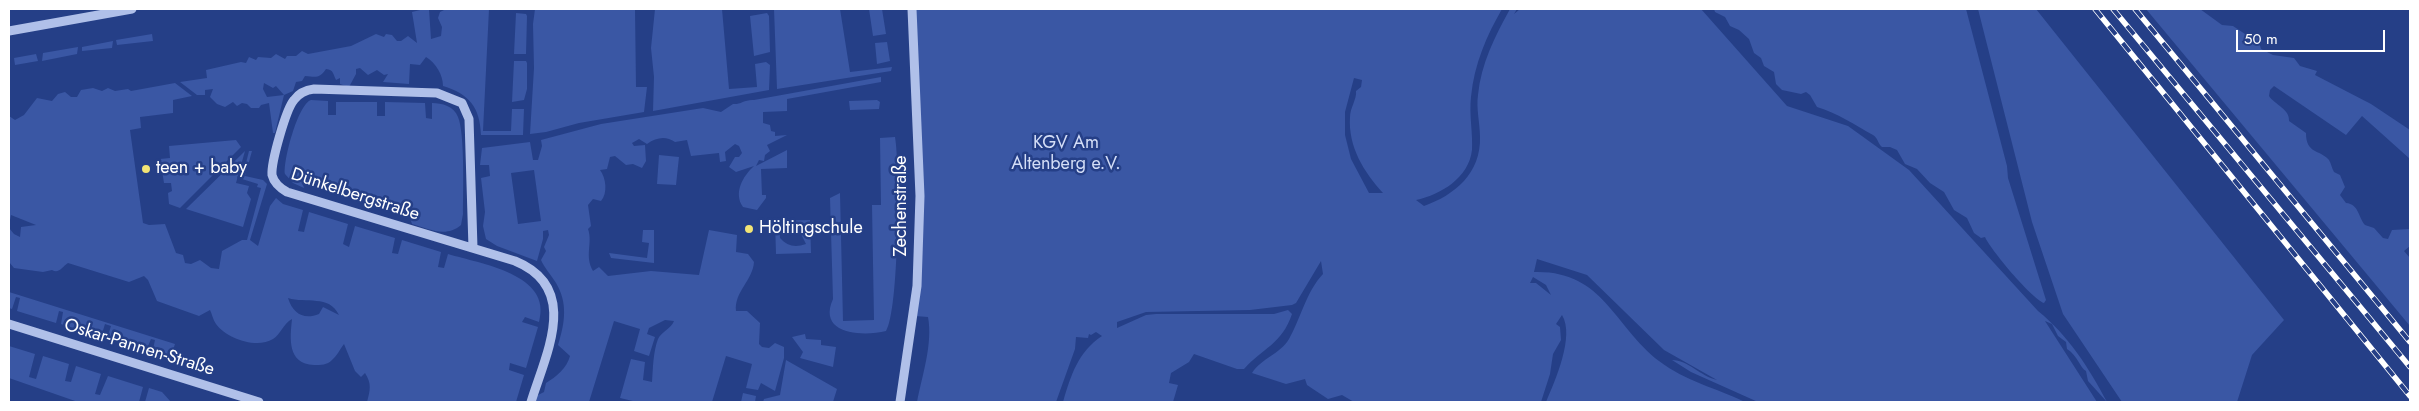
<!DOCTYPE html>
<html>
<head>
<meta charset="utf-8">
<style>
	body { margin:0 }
	#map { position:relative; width:2419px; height:411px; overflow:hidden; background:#253f87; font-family:Jost,sans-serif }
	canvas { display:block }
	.frame { position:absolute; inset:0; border:10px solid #fff; pointer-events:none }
	.scale { position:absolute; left:2236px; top:30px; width:149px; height:22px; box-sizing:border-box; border:2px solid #fff; border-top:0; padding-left:6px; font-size:15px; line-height:18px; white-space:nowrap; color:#fff; -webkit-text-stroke:4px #253f87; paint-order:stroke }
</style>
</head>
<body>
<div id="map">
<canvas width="2419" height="411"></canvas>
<div class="frame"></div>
<div class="scale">50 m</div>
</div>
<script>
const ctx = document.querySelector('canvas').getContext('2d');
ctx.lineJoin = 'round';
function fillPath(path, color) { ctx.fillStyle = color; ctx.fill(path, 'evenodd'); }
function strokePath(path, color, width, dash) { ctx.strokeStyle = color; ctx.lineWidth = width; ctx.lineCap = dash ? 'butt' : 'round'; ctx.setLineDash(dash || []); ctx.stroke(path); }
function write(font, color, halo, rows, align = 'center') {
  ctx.font = font + ' Jost,sans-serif'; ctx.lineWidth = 5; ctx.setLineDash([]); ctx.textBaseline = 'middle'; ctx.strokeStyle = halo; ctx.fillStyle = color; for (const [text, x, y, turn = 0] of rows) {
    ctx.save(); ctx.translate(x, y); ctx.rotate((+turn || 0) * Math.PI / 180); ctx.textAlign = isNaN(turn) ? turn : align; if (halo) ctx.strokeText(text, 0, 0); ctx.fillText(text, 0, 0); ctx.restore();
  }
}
fillPath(new Path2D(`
	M424 9H429L431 39 441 36 442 27 438 18 440 12 446 9H489L483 131H511L512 109H524L523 135H481C480 107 469 94 443 86 443 75 436 63 426 57L420 65 410 64 409 84 383 82 388 74 384 75 377 70 368 75 360 68 356 69V74L349 87 340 84V78L336 80C333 74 334 70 326 69 319 79 316 77 305 76L302 81 296 82 293 91 284 95 275 133H273L269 103 261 105 259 108H251L247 104 242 103 237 106 233 102 225 107 217 104 210 97 213 89 205 90V95H197L180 82 207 78 206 70 241 62 246 63 249 57 256 60 258 57 271 58 276 54 285 59 287 56H296L302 51 308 54 351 46 376 34 384 37 386 34 392 35 397 41H401L408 36 417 43 412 12ZM264 83 273 88 276 86 284 95 267 97 263 89Z
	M535 9H635L636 87H647L644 112 579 123 546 132 530 134 534 68 533 24Z
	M655 9H722L729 89 757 87 755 64 766 62 770 65 769 90 653 111 654 77 651 48Z
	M774 9H840L850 72 892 67 891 71 777 89Z
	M869 9H882L886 34 873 36Z
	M912 9H1502C1487 35 1474 64 1471 97 1469 115 1473 133 1472 150 1469 178 1440 195 1416 200L1424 206C1455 195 1481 173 1480 137 1480 123 1476 109 1478 95 1481 64 1495 36 1510 9H1517L1514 14 1520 9H1701L1787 106 1848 126 1909 170 2038 311C2068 335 2089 368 2107 402L2088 381 2086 371C2080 368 2078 356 2067 349L2066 342 2058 336 2052 324 2045 321 2097 402H1758L1691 372 1672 360C1688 360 1700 376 1717 380L1664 350 1587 275 1537 259 1534 272C1603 270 1613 325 1659 361 1687 382 1714 387 1745 402H1546C1555 381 1575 336 1562 315L1556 324 1560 327 1561 340 1553 354 1550 374 1541 402H1354L1342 395 1328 399 1307 385 1305 379 1286 384 1252 373C1262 358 1280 354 1289 339 1301 318 1306 292 1323 274L1321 261 1296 303 1292 305 1250 310 1146 312 1117 322V328L1146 315 1156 314H1274L1288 310 1292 314C1282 344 1263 348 1244 369H1237L1194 354 1189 362 1171 373 1169 383 1178 385 1173 402H1063C1071 375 1078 352 1102 336L1096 332 1091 335 1089 334 1088 338 1076 337 1075 349 1056 402H917C922 376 933 344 928 317L915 316 919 254ZM1354 78 1362 80 1361 87 1356 91C1357 99 1350 108 1350 117 1348 147 1364 172 1383 193H1369L1351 159 1345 135V112ZM1533 277 1546 285 1551 295 1536 283H1530Z
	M1714 9H1966L2007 166 2008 178 2046 300 2044 303C2031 298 1990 249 1985 237L1981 238 1974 233 1967 218 1954 210 1944 192 1930 183 1917 169 1905 164 1897 150 1890 147H1882C1878 144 1878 138 1873 135 1855 125 1837 113 1817 107L1810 95 1806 92 1801 94 1782 90 1776 84 1774 72 1764 66 1761 58 1754 53 1749 39 1739 30 1730 26 1725 17 1715 12Z
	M1978 9H2036L2284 320 2252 355 2237 402H2122L2063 314 2032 222Z
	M2146 9H2200L2222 25 2233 26 2245 34H2251L2258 38 2261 49 2273 55 2294 58 2300 66 2317 71 2315 75 2371 104 2410 130V159L2362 116 2346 135 2274 86 2270 90 2269 96C2275 105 2290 109 2289 121L2306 133C2306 154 2319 149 2329 160 2331 163 2332 169 2334 172L2340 175 2345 187 2340 195 2346 203C2359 204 2358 217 2365 225L2374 228 2383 238 2388 239 2392 230 2410 229V246L2404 251 2410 258V326Z
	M516 13 526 14 527 16 526 54H514Z
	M767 13 769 16 770 52 754 56 750 16Z
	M152 34 153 41 117 45 116 40Z
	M113 41 112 48 82 51V47Z
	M887 42 890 61 877 64 875 43Z
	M78 47 77 54 42 61 43 53Z
	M36 54 38 61 15 65 14 58Z
	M514 61H526L527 63V89L524 100 512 102Z
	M881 77V82L787 99V111L763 112V123L770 125 771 131 775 132V136L787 135 767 145 770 151 765 155 764 161 759 160 756 166 787 150V168L761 169 762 195H766V198L757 210 743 207C733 193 743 176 754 166L736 172 729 167 735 157H739L742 153 739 146 735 144 725 152 726 161 720 162 719 153 691 156 687 140 675 142C666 136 657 137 647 144L639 139 632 143 634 146 645 145 646 161 642 168 633 164 626 165 615 156 610 157 607 169 600 170C606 178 608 193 601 201L593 199 588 205 591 226 588 229C593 243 584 256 593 271L599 267 608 276 651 271 699 275 709 230 737 235 736 252 748 254 754 262C753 280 734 292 736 311H747L760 323 759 344 762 347 769 348 775 343 784 347V358L775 391 761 383 758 390 746 388 752 364 726 356 712 402H637L620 398 631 359 645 362 643 380 652 382C653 369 653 352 658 339 662 331 671 329 674 321L665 320 649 328 647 334 655 337 649 356 634 351 640 329 614 321 589 402H531L534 397 544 392 546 383C556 377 567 368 570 356L558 345C565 323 568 303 556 283 551 275 544 267 541 260L546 251 544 247 549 235 548 230 543 231V239L537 261 497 246 486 239 483 226 485 212 481 178 490 176 489 165H480L482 148 530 142 533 160H538L542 146 541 140 601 124 703 108 721 112 733 104C740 105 745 99 754 100ZM534 170 541 221 518 224 511 173Z
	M175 83 192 96 173 100V113L140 117 141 128 130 130 143 223 149 225 165 224 176 253 183 255 185 263 191 264 200 260 211 268 219 269 222 251 242 240H247L261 188 257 187 258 184 242 179 249 151H252L245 176 263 180 267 184 250 240 258 246 270 206 276 198 283 204 303 210 298 231 304 232 309 212 348 224 343 244 349 247 355 226 395 238 392 253 398 254 402 240 441 252 438 267 444 268 448 254C481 264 553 274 539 322L525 317 522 322 538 327 526 368 510 363 509 370 524 375 516 402H367C370 390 372 384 365 373L361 377 355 371 344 344C340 349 337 356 332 360 327 365 321 365 314 365 287 364 290 338 292 319 283 324 281 334 273 339 257 349 227 339 216 324 213 320 212 314 210 310L199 316 157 301 148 280 144 276 129 282 68 263C62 267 59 274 52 270L43 272 14 268 9 262V228L14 234 20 237 21 227 36 225 11 215 9 225V116L15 120 24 115 37 98 52 101 58 94 65 92 71 97H77L81 90 93 88 102 91 108 88 115 91 128 89 131 91ZM288 298C306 304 329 294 339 315L323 307 319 314C304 320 293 314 288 298Z
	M311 100 328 101V115H336V102H377V116H385V102L425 103 426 118 432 119V103C442 103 454 106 458 117 465 133 463 194 463 214L461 225C446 238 429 229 412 224L406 206 320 182 300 174 304 188 293 183 285 174C283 161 298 104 311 100Z
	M877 100 880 102 879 109 850 110 849 101Z
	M895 137C900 164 899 312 886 331 862 337 817 334 833 299L830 198 840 193 843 321 874 320 872 205H881L880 138Z
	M236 140 241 147 180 208 169 204 168 193 172 191 171 183H164L160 159 170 158 169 146Z
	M245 151 236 183 249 186 247 193 251 199 243 227 186 209Z
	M659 155 679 157 676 185 657 184Z
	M810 220 811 253 776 254 775 221ZM799 223 802 224 800 232 806 244C795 248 787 246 780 238L779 228 783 225Z
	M643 230H654V263L611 258 609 253 647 258 649 243 642 242Z
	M9 292 175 344 170 359 152 354 155 340 151 339 146 351 107 339 111 326 105 324 101 337 61 324 63 312 59 311 56 323 17 311 20 298 16 297 12 309 9 308Z
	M805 334 806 339 821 340V345L836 347 833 367 800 358 803 352 792 337Z
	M9 346 35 354 29 377 36 379 43 356 69 364 65 381 71 382 76 366 101 374 95 394 100 395 108 376 143 387 139 402H78L9 378Z
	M786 360 837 389 833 402H763L764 399 780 395Z
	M149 388 162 392 171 402H145Z
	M743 393 756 396 755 402H741Z`), '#3a57a4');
strokePath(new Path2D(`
	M9 31 132 9
	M473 248 469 119 462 103 437 93 314 89C306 90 299 93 294 100 286 109 271 162 272 175 274 183 280 188 287 192L515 261C581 288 546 353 531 402
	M9 324 259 402
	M900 402 917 286 920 196 912 9`), '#b0c0e9', 9);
const rail = new Path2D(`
	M2095 9 2410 396
	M2113 9 2410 367
	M2135 9 2410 342`);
strokePath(rail, '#fff', 5.5);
strokePath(rail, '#253f87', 4, [11]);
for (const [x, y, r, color] of [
	[146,169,5,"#f2e475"],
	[749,229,5,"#f2e475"]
]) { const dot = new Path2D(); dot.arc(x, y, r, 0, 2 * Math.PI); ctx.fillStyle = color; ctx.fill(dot); strokePath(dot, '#253f87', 2); }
write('18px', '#d4def7', '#253f87', [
	["KGV Am",1066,144],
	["Altenberg e.V.",1066,165]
]);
write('18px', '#fff', '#253f87', [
	["teen + baby",156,169],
	["Höltingschule",759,229]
], 'left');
write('18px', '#fff', '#253f87', [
	["Dünkelbergstraße",355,195,18],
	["Zechenstraße",902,206,-90],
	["Oskar-Pannen-Straße",139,348,17]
]);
</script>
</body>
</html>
